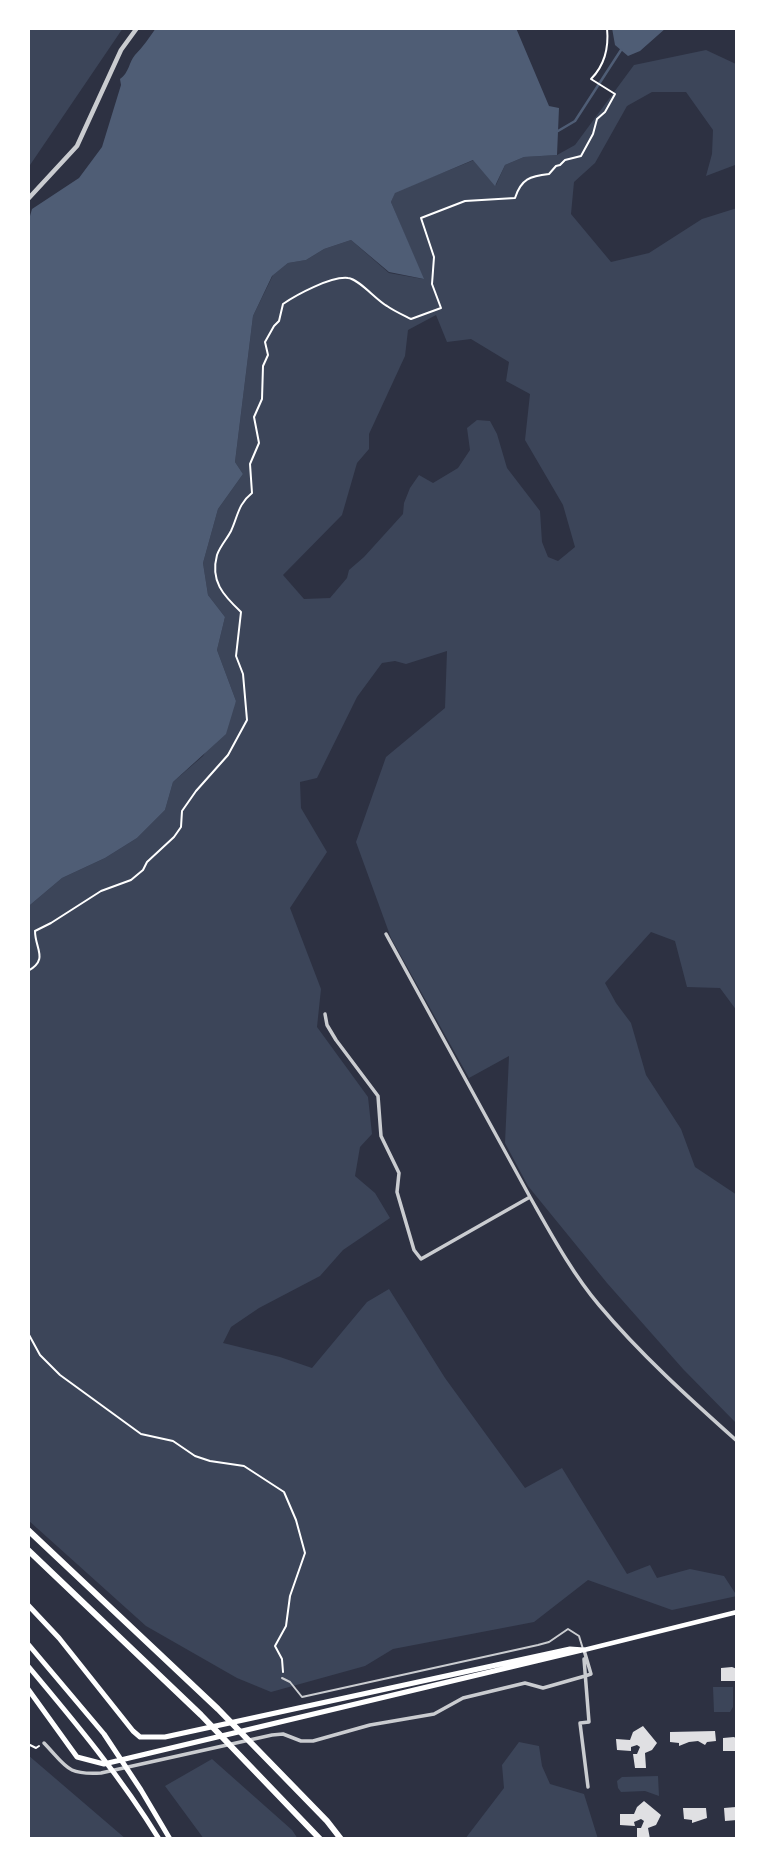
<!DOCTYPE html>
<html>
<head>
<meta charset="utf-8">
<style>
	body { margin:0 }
	#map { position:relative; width:765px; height:1867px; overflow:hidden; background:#2d3142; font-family:"Space Grotesk",sans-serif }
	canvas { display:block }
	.frame { position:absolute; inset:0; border:30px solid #fff; pointer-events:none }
</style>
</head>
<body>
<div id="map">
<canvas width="765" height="1867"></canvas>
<div class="frame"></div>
</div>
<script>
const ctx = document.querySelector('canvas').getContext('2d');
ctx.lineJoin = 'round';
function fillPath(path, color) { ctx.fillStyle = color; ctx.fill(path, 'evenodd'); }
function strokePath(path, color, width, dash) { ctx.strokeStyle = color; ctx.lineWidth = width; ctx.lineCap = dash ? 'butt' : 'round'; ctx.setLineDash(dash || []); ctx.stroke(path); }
fillPath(new Path2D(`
	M28 28H123L28 168Z
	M706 50 736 64 737 67 735 165 706 176 712 154 713 130 686 92H652L627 106 595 163 574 182 571 214 611 262 649 253 702 219 737 208V1011L720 988 687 987 675 941 651 932 605 983 616 1003 631 1023 646 1075 681 1129 695 1167 737 1195V1424L683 1369 607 1283 528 1186 505 1143 509 1056 469 1078 391 938 356 842 386 757 445 708 447 651 406 664 395 661 382 663 357 697 317 778 300 782 301 808 327 852 290 908 321 989 317 1027 368 1097 372 1134 360 1147 355 1176 375 1193 390 1218 343 1250 320 1276 259 1308 231 1327 223 1343 280 1357 312 1368 367 1302 389 1289 445 1378 525 1488 562 1468 627 1574 650 1565 657 1578 690 1569 724 1576 737 1596 672 1610 588 1580 534 1622 393 1649 365 1666 271 1692 237 1678 146 1626 28 1520 30 905 62 878 105 858 137 838 165 810 173 782 203 756 236 701 217 650 225 617 208 595 203 563 218 509 243 474 235 462 253 316 273 275 288 263 306 260 324 249 351 240 389 273 423 279 391 202 395 192 474 160 496 185 505 165 524 157 557 155 575 145 634 65ZM436 315 447 342 471 339 509 362 506 381 530 394 525 440 563 505 575 547 558 561 548 557 542 542 540 511 507 468 497 434 490 421 477 420 467 428 470 450 458 468 433 483 419 475 410 488 404 503 403 514 364 557 349 570 347 578 330 598 304 599 283 575 342 515 357 463 369 449V434L405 356 408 330Z
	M713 1687H733V1707L730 1712H714Z
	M519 1742 539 1746 542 1766 550 1784 584 1794 598 1839H465L504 1788 502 1765Z
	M28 1755 126 1839H28Z
	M212 1759 292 1830 298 1839H204L165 1786Z
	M658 1776 659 1796 645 1791 621 1792 618 1788 617 1781 622 1777Z`), '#3c4559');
fillPath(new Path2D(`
	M156 28H516L549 106 559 108 557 155 524 157 505 165 495 186 473 160 395 193 391 202 424 279 389 272 351 240 324 249 306 260 288 263 272 276 253 316 235 462 243 474 218 509 203 563 208 595 225 617 217 650 236 701 226 734 173 782 165 810 137 838 105 858 62 878 30 905 28 915V223L32 209 79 178 102 147 121 85 120 79C129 73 129 62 135 55 143 47 149 38 156 28Z
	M612 28H666L640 51 628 56 615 45Z`), '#4f5d75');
strokePath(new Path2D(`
	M558 131 575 121 621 50`), '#4f5d75', 2.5);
fillPath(new Path2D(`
	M732 1667 737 1669V1681H721V1668Z
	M643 1726 657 1743 652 1750 645 1753 646 1768H635L633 1754H637L640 1747 637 1745 631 1747V1751L617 1750 616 1739 630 1740 633 1732Z
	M715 1731 716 1741 707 1742 705 1745 698 1741 689 1742 679 1746V1743L670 1742V1732Z
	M734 1737 737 1739V1751H723V1738Z
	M644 1801 661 1815 656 1825 648 1828 650 1839 637 1837V1828H641L644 1821 641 1819 634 1822 635 1826 620 1825V1814H634L637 1807Z
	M736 1807 737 1820 725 1821 724 1808Z
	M683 1808H706L707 1818 692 1823V1820L684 1819Z`), '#e0e0e3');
strokePath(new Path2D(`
	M28 971C49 959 35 949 35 931L51 923 101 891 131 880 143 870 147 862 174 837 181 827 182 811 196 791 228 755 247 720 243 674 236 656 241 612C223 595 210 581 217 555 220 546 227 539 231 531 238 516 238 504 252 493L250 464 259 443 254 417 262 399 263 366 268 355 265 342 274 326 279 321 283 304C296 295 331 276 348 278 359 279 376 300 387 306 394 311 403 315 411 319L441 308 432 284 434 257 421 218 465 201 515 198C521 179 530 176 549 174L556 166 560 165 565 160 581 156 593 134 597 119 605 112 615 94 591 79C605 65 609 48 607 28
	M28 1333 40 1355 60 1375 141 1434 173 1441 195 1456 210 1461 244 1466 284 1492 296 1520 305 1553 290 1596 286 1626 275 1646 282 1659 283 1672
	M28 1744 36 1748 39 1746`), '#fff', 2);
strokePath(new Path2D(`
	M282 1678 290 1682 302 1697 538 1645 549 1642 568 1629 579 1636 583 1649`), '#caccd0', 2);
strokePath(new Path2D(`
	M386 934 530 1197
	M325 1014 327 1025 336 1040 378 1096 381 1136 399 1173 397 1192 414 1250 421 1259 530 1197C551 1234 572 1273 599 1305 640 1354 690 1399 737 1441
	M584 1659 589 1722 580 1723 588 1787
	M44 1743C67 1767 66 1775 101 1773L272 1735 283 1734 301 1741H313L370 1725 434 1714 463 1698 525 1683 543 1688 585 1676 591 1674 584 1650`), '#caccd0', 3.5);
strokePath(new Path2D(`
	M28 199 77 146 121 50 137 28`), '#caccd0', 4.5);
strokePath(new Path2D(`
	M584 1650 737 1612`), '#fff', 4.5);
strokePath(new Path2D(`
	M28 1605 59 1638 133 1731 140 1737H165L570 1649 584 1650
	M28 1644 104 1734 141 1790 170 1839
	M28 1666C75 1722 121 1777 159 1839
	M28 1689 77 1757 104 1764 582 1650`), '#fff', 5);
strokePath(new Path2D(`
	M28 1530 218 1709 327 1821 341 1839
	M28 1550 201 1715 320 1839`), '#fff', 6);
</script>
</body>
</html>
